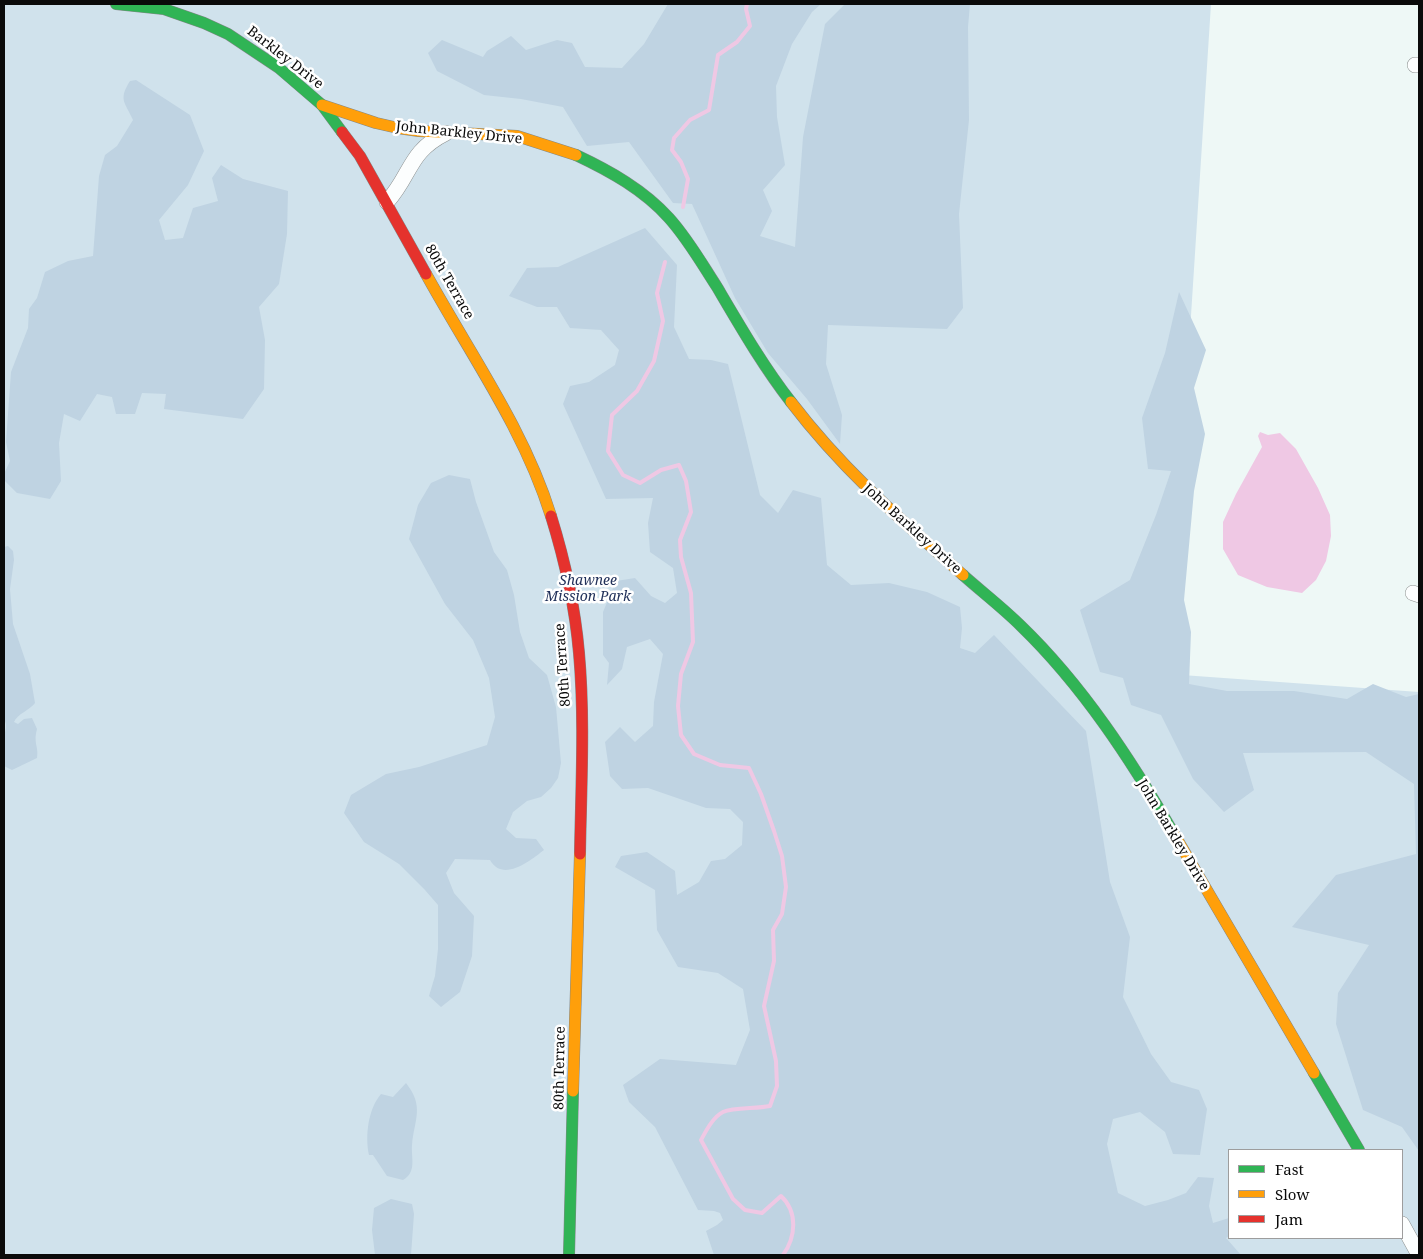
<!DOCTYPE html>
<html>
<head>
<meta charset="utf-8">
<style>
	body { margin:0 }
	#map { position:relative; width:1423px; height:1259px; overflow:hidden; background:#eef8f6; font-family:"Noto Serif",serif }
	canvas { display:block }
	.frame { position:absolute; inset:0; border:5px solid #0a0a0a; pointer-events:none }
	.legend { position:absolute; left:1228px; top:1149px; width:175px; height:90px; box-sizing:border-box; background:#fff; border:1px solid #9d9d9d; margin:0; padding:6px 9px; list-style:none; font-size:15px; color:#0a0a0a }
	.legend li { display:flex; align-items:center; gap:10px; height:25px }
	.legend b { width:25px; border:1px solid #9d9d9d }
</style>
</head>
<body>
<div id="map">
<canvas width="1423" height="1259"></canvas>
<div class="frame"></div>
<ul class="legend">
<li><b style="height:6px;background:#30b455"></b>Fast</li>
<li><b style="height:6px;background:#ff9f0a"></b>Slow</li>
<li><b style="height:6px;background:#e5322d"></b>Jam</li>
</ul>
</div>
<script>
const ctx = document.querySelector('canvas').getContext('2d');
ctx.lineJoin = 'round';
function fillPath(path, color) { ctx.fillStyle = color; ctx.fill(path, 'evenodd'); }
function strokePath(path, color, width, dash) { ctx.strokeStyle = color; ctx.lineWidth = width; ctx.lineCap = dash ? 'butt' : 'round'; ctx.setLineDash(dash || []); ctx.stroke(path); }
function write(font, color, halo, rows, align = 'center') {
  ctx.font = font + ' "Noto Serif",serif'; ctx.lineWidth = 5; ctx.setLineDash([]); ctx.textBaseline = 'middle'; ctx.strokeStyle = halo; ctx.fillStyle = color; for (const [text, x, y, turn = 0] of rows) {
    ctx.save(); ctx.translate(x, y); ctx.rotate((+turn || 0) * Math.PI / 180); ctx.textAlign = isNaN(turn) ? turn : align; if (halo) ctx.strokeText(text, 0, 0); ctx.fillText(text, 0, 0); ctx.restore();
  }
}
fillPath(new Path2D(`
	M4 4H1211L1168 674 1419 692V1255H4ZM1229 1150H1402V1238H1229Z`), '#d0e2ec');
fillPath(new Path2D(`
	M668 4H821L812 12 792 44 776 86 777 117 785 165 763 190 772 211 760 236 795 247 803 137 825 24 845 4H970L968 27 969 120 959 214 963 308 947 329 828 325 826 364 842 415 840 444 807 399 768 353 735 298 692 204 673 203 629 142 587 146 563 107 521 99 484 95 437 71 428 53 442 40 483 57 487 51 511 36 526 50 557 40 572 43 585 67 622 68 644 44Z
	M136 80 190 115 204 151 188 185 159 220 165 240 183 238 193 208 218 201 212 178 221 165 243 179 288 191 287 234 279 284 259 307 265 340 264 389 243 419 164 409 166 394 142 393 135 414H116L112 397 97 394 80 421 64 414 59 443 61 481 50 499 17 493 4 480V474L10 461 6 442 11 372 28 328 29 309 37 298 45 272 68 261 93 256 99 176 105 155 117 146 133 120C125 102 118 100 130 81Z
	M645 228 677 265 674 327 689 359 711 360 728 364 760 495 778 513 793 490 821 498 827 565 851 585 889 583 927 592 960 607 962 628 960 648 975 653 994 635 1086 731 1110 882 1130 937 1123 997 1151 1054 1171 1082 1199 1090 1207 1109 1200 1155 1173 1154 1165 1132 1140 1112 1113 1119 1107 1144 1118 1193 1145 1206 1168 1200 1186 1193 1198 1177 1214 1178 1209 1206 1213 1223 1229 1218V1236L1226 1238 1241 1255H714L706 1231 717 1225 723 1220 720 1213 714 1211 698 1210 655 1127 629 1102 623 1085 660 1059 736 1065 750 1030 743 989 718 973 678 967 657 930 655 890 615 867 621 856 647 852 675 871 677 895 699 882 711 861 725 859 742 845 743 822 730 809 706 808 648 788 622 789 610 776 605 742 620 727 635 742 653 726 654 702 663 654 650 639 627 647 622 669 607 685 609 663 603 655V612L616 581 635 578 651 596 665 603 677 593 673 568 650 552 648 523 653 498 606 499 563 404 570 386 589 382 615 365 619 350 601 330 570 328 557 307H537L509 296 527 268 558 267Z
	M1179 292 1206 350 1194 388 1205 434 1194 491 1184 600 1191 632 1189 684 1227 691H1294L1347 699 1373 684 1406 697 1419 694V1151L1402 1127 1363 1110 1336 1024 1338 993 1369 945 1292 927 1336 875 1416 854 1414 784 1366 752 1243 753 1254 790 1224 812 1193 779 1161 715 1131 705 1123 678 1100 672 1080 610 1130 580 1156 515 1171 471 1148 469 1142 418 1165 353Z
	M449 475 470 479 476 502 494 552 507 570 514 595 520 632 529 658 547 675 556 707 561 763 558 778 551 788 541 797 527 801 513 812 506 829 516 838 536 839 544 850C531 860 503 883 490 860L455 859 446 873 454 893 474 916 472 956 460 992 441 1007 429 996 435 976 438 949V905L425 890 399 864 364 842 344 813 351 795 386 774 419 767 487 745 495 717 489 678 473 640 445 604 409 539 418 505 431 483Z
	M8 546 13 551 14 560 10 589 13 624 30 674 35 703C30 710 17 714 14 722L18 724 24 719 32 718 37 729C33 744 39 746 37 758L12 770 4 766C4 757 3 747 4 738 5 730 8 726 4 719V547Z
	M406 1083C425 1107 414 1120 412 1145 411 1158 417 1172 403 1180L387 1176 373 1155H369C365 1136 368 1109 381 1094L393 1097Z
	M391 1199 412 1204 414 1214 411 1255H375L372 1230 374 1208Z`), '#bfd3e2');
fillPath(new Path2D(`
	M1260 432 1268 435 1280 433 1296 449 1318 488 1330 515 1331 536 1326 561 1316 580 1302 593 1267 587 1238 575 1223 549V522L1236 494 1262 447 1258 436Z`), '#efc8e4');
strokePath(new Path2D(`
	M683 207 688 179 681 162 672 150 674 138 690 120 709 110 718 55 737 42 750 26 746 9 747 4
	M665 262 657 293 663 321 654 361 637 391 612 415 608 451 623 475 640 483 661 470 679 465 686 481 691 512 680 540 681 557 691 593 693 642 681 674 678 706 681 735 694 754 720 765 749 768 761 794 774 831 782 856 786 887 782 914 773 930 774 961 764 1006 776 1061 777 1086 770 1106C756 1109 734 1107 723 1112 713 1117 706 1131 701 1140L733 1199 745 1210 762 1213 781 1196C798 1212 796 1237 783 1255`), '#efc8e4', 4);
const street = new Path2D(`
	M1415 65H1419
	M387 202C412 174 408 152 446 133
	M1413 593 1419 595
	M1402 1224 1419 1255`);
const fast = new Path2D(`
	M116 4 164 9 204 23 228 34 279 68 322 105 342 132
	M576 155C610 171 644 190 669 218 688 239 702 264 717 287 740 326 763 366 791 402
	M963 575C982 592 1003 608 1021 626 1083 686 1131 760 1174 834
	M1314 1073 1359 1150
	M569 1255 573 1091`);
const slow = new Path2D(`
	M322 105 376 123 398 128 419 131 517 136 576 155
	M426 274C470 354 524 429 551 516
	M791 402C842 469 901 520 963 575
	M1174 834 1314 1073
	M573 1091 580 854`);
const jam = new Path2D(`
	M342 132 360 156 426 274
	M551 516C565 561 575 607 579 653 585 720 581 788 580 854`);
strokePath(street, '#8d9190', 16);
strokePath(fast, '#838887', 12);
strokePath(slow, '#838887', 12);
strokePath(jam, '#838887', 12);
strokePath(street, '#fcfefe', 15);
strokePath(fast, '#30b455', 11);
strokePath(slow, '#ff9f0a', 11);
strokePath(jam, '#e5322d', 11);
write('14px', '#0a0a0a', '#fff', [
	["Barkley Drive",285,58,38],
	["John Barkley Drive",459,133,6],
	["80th Terrace",449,282,60],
	["John Barkley Drive",912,529,42],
	["80th Terrace",563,665,-94],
	["John Barkley Drive",1173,835,59],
	["80th Terrace",560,1068,-89]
]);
write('italic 14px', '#22315a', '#fff', [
	["Shawnee",588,581],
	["Mission Park",588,597]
]);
</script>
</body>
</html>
